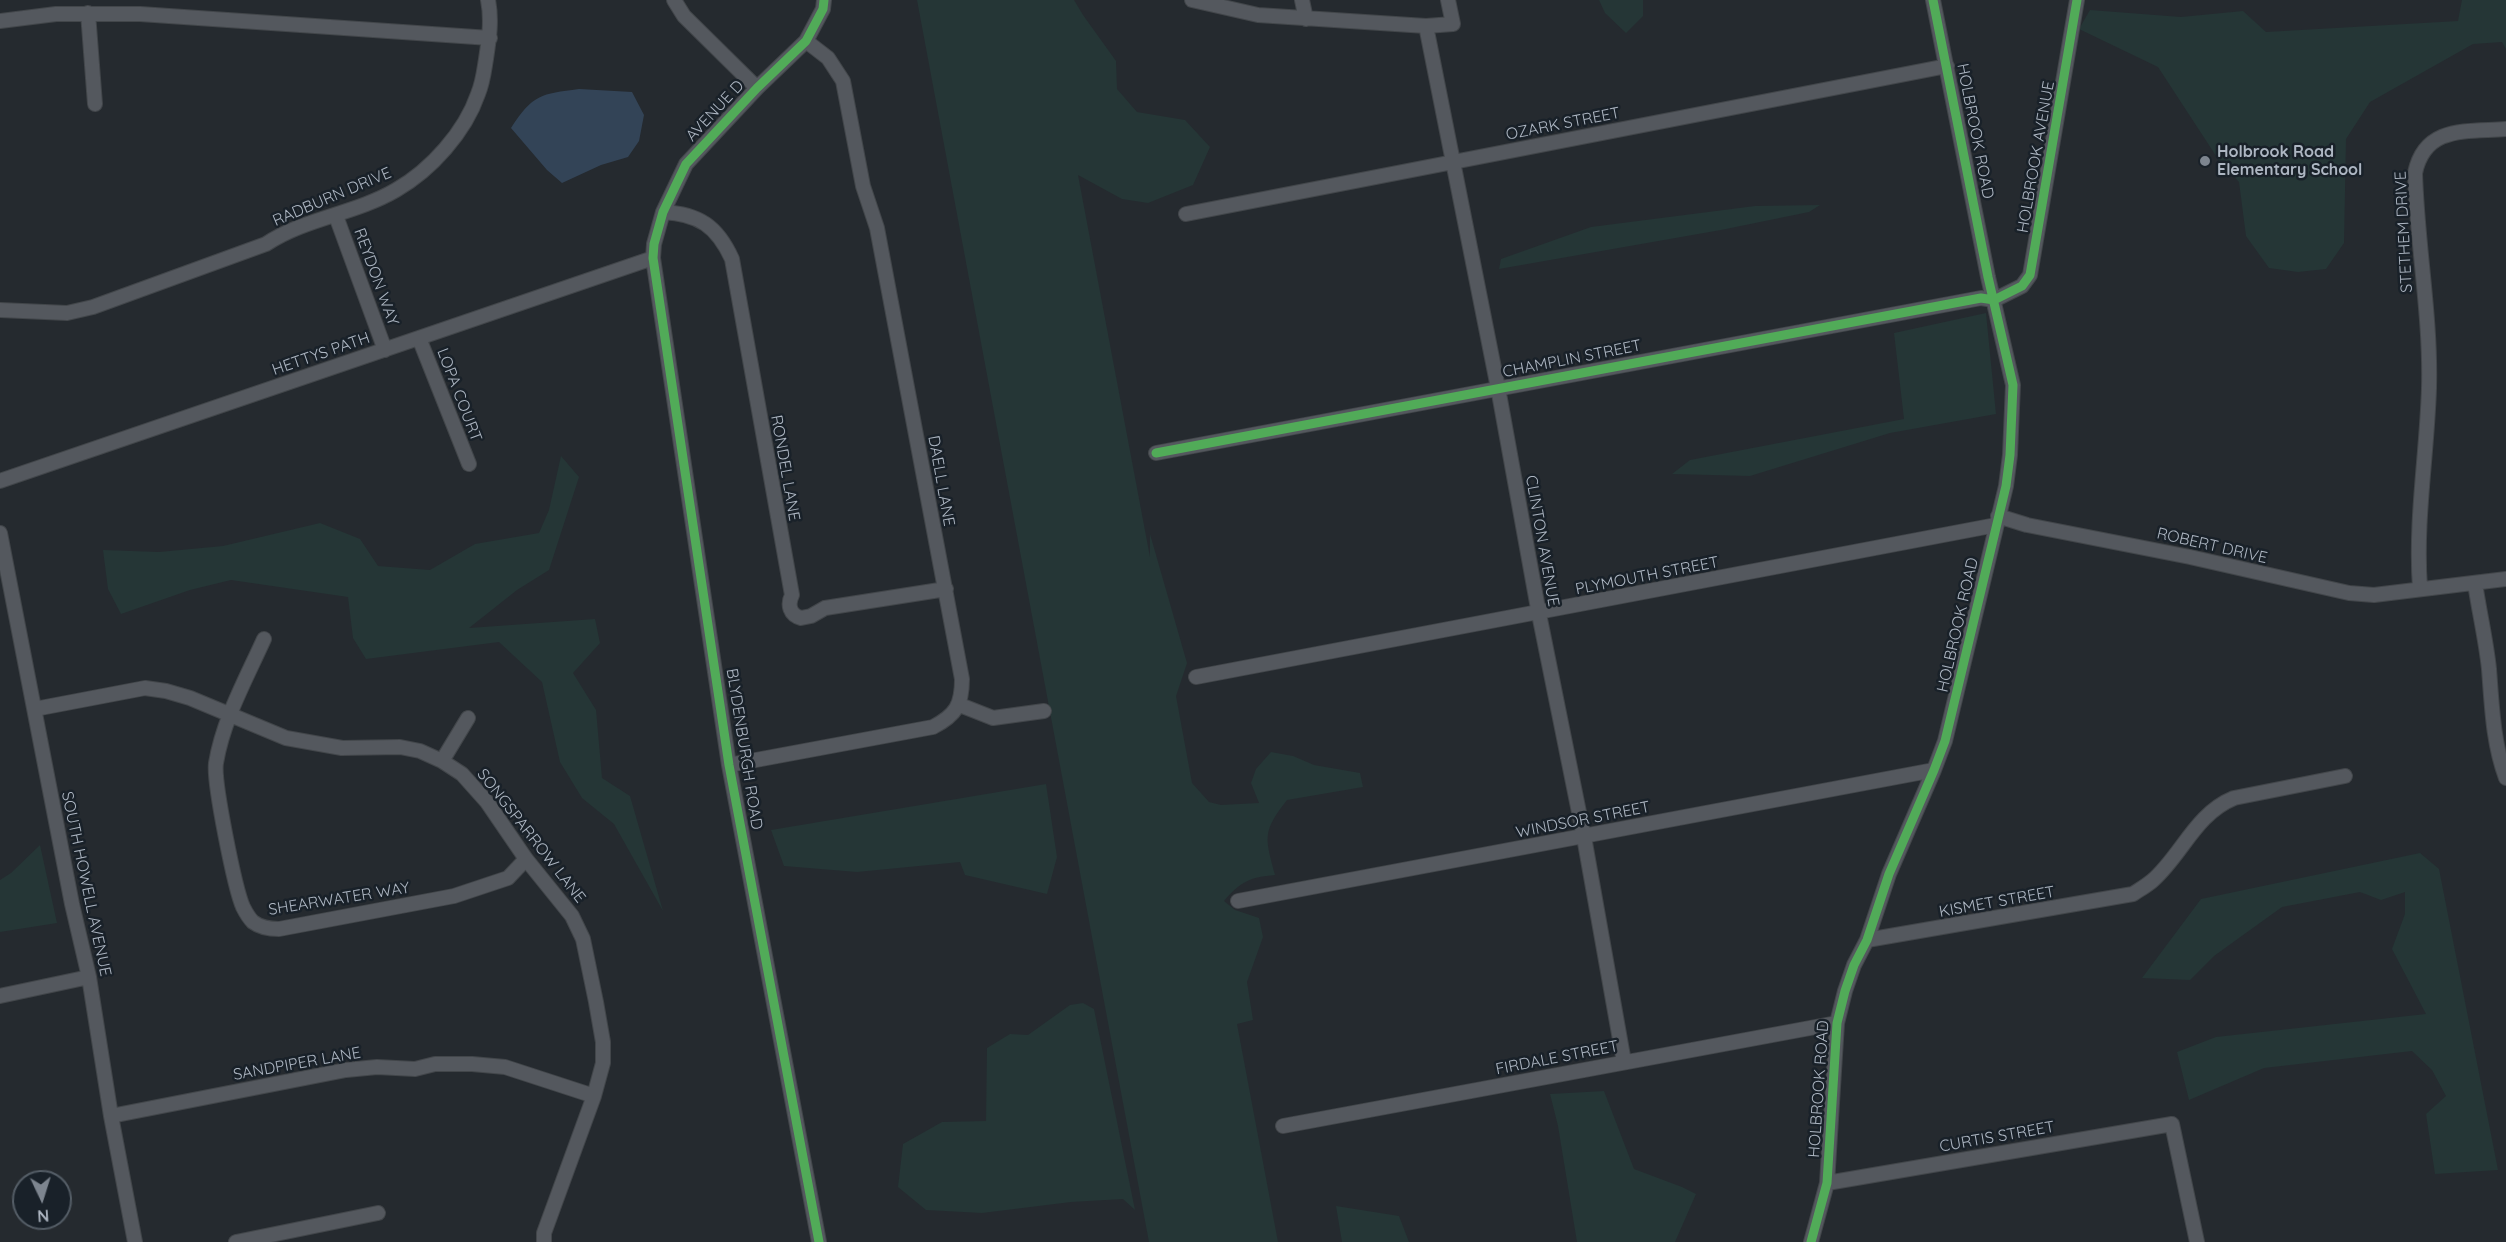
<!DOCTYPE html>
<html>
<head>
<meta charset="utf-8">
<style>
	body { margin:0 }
	#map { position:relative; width:2506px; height:1242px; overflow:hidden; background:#252a2f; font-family:Quicksand,sans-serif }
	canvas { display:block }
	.north { position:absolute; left:12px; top:1170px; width:60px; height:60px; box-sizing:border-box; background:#192129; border:2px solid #545d66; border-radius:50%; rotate:176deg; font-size:16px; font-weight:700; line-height:24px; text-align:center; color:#adb6c2 }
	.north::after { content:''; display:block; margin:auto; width:21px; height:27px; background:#7d858f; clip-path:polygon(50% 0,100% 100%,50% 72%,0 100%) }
</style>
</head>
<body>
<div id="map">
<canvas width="2506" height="1242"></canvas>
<div class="north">N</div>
</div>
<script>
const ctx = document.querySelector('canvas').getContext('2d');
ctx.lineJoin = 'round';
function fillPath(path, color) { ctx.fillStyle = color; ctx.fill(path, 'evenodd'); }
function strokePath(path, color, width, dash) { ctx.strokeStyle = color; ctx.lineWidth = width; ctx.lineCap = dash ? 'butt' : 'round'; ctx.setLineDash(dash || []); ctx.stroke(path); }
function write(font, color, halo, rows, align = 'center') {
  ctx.font = font + ' Quicksand,sans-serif'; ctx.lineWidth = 5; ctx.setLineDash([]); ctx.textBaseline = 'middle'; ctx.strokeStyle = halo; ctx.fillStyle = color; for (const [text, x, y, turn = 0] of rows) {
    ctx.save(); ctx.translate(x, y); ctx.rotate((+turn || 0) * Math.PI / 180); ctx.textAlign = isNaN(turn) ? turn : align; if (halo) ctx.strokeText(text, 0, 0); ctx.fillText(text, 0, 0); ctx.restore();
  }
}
fillPath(new Path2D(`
	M917 0H1074L1083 15 1116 61 1117 89 1137 112 1185 120 1210 147 1193 185 1148 203 1122 199 1078 175 1150 557V534L1187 663 1176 696 1192 783 1209 802 1221 805 1259 803 1251 783 1256 769 1271 752 1293 756 1314 765 1360 773 1363 787 1287 800C1262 832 1265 837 1275 875 1250 877 1240 882 1224 901L1235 910 1259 918 1263 937 1247 982 1253 1020 1237 1024 1278 1242H1149Z
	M1599 0H1643V16L1626 33 1605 13Z
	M2462 0H2506V49L2502 42 2473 44 2370 102 2346 139 2344 243 2326 269 2298 272 2269 268 2246 236 2239 182 2220 162 2158 67 2079 29 2090 10 2181 17 2243 11 2266 32 2458 21Z
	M1820 205 1809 212 1721 230 1499 269 1501 259 1591 227 1755 206Z
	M1986 313 1996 414 1890 433 1750 476 1672 474 1690 460 1904 419 1894 333Z
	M561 456 579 477 549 570 517 590 469 628 595 619 600 643 573 673 596 710 602 778 630 796 663 911 614 824 582 798 560 762 542 682 499 642 366 659 353 638 348 597 231 580 190 590 121 614 108 589 103 550 159 552 223 546 320 523 360 539 378 566 430 570 475 544 539 533 549 510Z
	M1046 784 1057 857 1047 894 965 875 960 862 857 872 784 866 771 830Z
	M40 845 57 923 0 932V880L11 873Z
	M2420 853 2439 869 2498 1170 2435 1174 2426 1114 2446 1096 2432 1070 2412 1051 2264 1068 2189 1100 2177 1052 2216 1037 2426 1014 2392 949 2405 914V892L2381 900 2360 892 2282 907 2214 956 2190 980 2142 978 2201 899Z
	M1083 1003 1094 1009 1135 1210 1123 1199 1071 1202 982 1213 926 1210 898 1187 903 1144 942 1122 986 1121 987 1048 1010 1034 1028 1035 1070 1005Z
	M1604 1091 1634 1169 1682 1187 1696 1194 1675 1242H1577L1558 1126 1550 1094Z
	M1336 1206 1399 1216 1409 1242H1342Z`), '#253636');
fillPath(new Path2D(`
	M579 89 632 92 644 115 639 141 628 157 601 165 562 183 547 170 511 128C533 94 541 94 579 89Z`), '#334457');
const minor = new Path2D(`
	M674 0 684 16 757 88
	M1192 0 1258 15 1426 26 1453 24 1448 0
	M1302 0 1306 19
	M88 13 95 104
	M0 21 56 14H140L490 38
	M1426 26 1498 388 1539 614 1584 837 1624 1062
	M663 212C699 214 717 226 732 259L792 595C787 605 790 615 801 618L811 616 825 608 946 589
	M1186 214 1947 66
	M336 216 385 350
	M1994 300 2022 286 2030 275 2077 0
	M0 310 67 313 93 307 266 244C305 218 355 214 396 190 431 170 465 132 478 94 483 82 484 71 486 59 489 39 492 20 488 0
	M419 338 469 464
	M1156 453 1981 298 1994 300
	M0 481 653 258
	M1998 516 2027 525 2190 557 2349 593 2374 595 2506 579
	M0 533 72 904 89 977 111 1116 135 1242
	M2475 583C2479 611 2486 640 2489 669 2492 707 2493 743 2506 778
	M2420 588C2415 521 2427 455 2429 388 2431 316 2417 245 2415 173 2425 125 2467 132 2506 129
	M264 639C246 679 223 720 216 763 213 781 235 889 243 907 245 911 249 918 253 922 261 928 269 929 279 929L454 896 508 878 526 859
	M1196 677 1996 525
	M960 705 993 718 1044 711
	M35 709 145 688 166 691 190 698 286 738 342 748 400 747 420 751 442 761 462 774 487 802 526 859 572 916 583 939 596 1002 603 1042V1063L594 1096 544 1233V1242
	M442 761 468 718
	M729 765 933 727C956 715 962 705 962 679L877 228 863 186 843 81 828 58 806 41
	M1238 901 1934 770
	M1867 940 2133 894C2139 890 2146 886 2152 881 2182 855 2195 814 2234 798L2345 776
	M0 996 89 977
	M111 1116 346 1070 377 1067 415 1069 435 1064H472L505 1067 594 1096
	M1283 1126 1837 1023
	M1827 1183 2172 1124 2197 1242
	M236 1242 378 1213
	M819 1242 729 765 653 258 654 244 663 212 686 164 757 88 806 41 823 9 824 0
	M1811 1242 1827 1183 1837 1023 1845 991 1854 965 1867 940 1889 874 1934 770 1945 741 2006 486 2010 455 2013 385 1988 277 1933 0`);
strokePath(minor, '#42464a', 16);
strokePath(minor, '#54585e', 14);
strokePath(new Path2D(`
	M1994 300 2022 286 2030 275 2077 0
	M1156 453 1981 298 1994 300
	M819 1242 729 765 653 258 654 244 663 212 686 164 757 88 806 41 823 9 824 0
	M1811 1242 1827 1183 1837 1023 1845 991 1854 965 1867 940 1889 874 1934 770 1945 741 2006 486 2010 455 2013 385 1988 277 1933 0`), '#51ab58', 9);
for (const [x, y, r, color] of [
	[2205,161,6,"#7d858f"]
]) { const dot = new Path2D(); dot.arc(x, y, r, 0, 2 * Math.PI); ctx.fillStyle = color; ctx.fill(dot); strokePath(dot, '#192129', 2); }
write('16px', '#adb6c2', '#192129', [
	["AVENUE D",715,111,-47],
	["OZARK STREET",1563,124,-11],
	["HOLBROOK ROAD",1975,131,79],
	["HOLBROOK AVENUE",2036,157,-80],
	["RADBURN DRIVE",332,197,-23],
	["STETHEM DRIVE",2404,232,-93],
	["REYDON WAY",376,277,70],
	["HETTYS PATH",321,354,-19],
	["CHAMPLIN STREET",1572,359,-11],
	["LOPA COURT",459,395,69],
	["RONDEL LANE",785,468,80],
	["DAELL LANE",941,481,80],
	["CLINTON AVENUE",1542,541,80],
	["ROBERT DRIVE",2212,546,13],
	["PLYMOUTH STREET",1647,576,-11],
	["HOLBROOK ROAD",1958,625,-77],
	["BLYDENBURGH ROAD",744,749,81],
	["WINDSOR STREET",1583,820,-11],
	["SONGSPARROW LANE",531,836,52],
	["SOUTH HOWELL AVENUE",86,884,78],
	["SHEARWATER WAY",339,899,-9],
	["KISMET STREET",1997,902,-10],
	["FIRDALE STREET",1557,1058,-11],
	["SANDPIPER LANE",297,1064,-10],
	["HOLBROOK ROAD",1819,1089,-86],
	["CURTIS STREET",1997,1137,-10]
]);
write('bold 16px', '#adb6c2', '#192129', [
	["Holbrook Road",2217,152],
	["Elementary School",2217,170]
], 'left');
</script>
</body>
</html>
